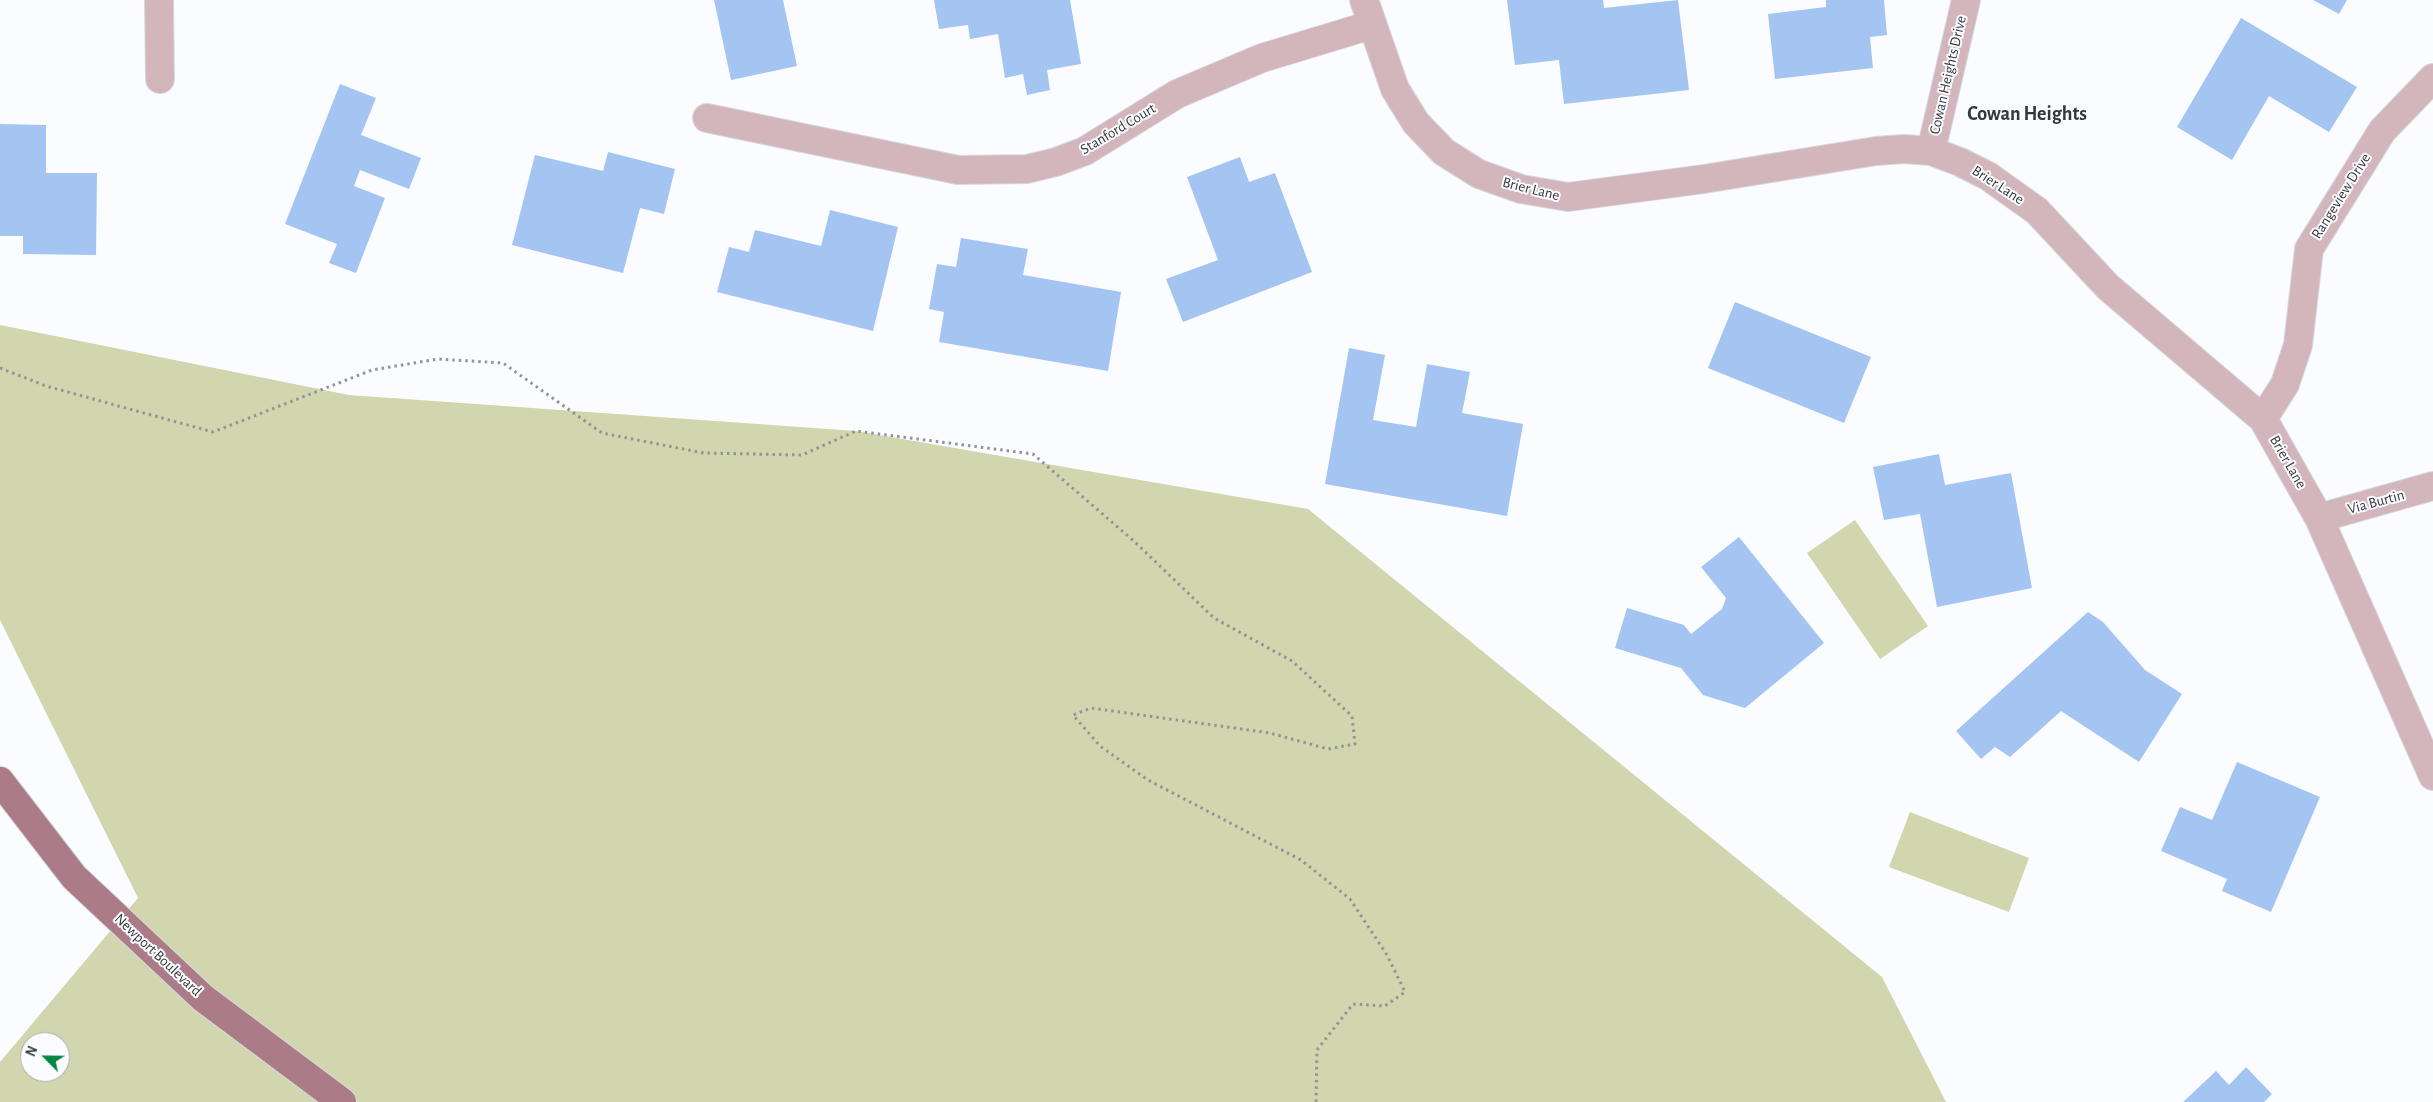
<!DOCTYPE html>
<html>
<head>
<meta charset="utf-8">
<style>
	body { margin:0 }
	#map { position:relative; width:2433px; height:1102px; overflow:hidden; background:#fafcff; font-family:"Alegreya Sans",sans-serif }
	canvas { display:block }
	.north { position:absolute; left:20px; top:1032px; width:50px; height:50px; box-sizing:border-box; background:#fafcff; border:1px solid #abadb0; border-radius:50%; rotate:293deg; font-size:14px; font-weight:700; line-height:20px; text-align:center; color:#35373a }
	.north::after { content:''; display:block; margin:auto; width:18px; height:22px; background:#018642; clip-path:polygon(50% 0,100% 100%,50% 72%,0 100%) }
</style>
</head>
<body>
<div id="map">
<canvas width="2433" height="1102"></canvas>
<div class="north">N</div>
</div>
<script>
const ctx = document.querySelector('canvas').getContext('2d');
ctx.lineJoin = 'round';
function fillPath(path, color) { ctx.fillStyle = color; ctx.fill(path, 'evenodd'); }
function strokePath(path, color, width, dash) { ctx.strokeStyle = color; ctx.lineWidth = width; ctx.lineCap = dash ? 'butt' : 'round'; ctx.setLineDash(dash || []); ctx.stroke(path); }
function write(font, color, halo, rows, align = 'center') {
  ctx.font = font + ' "Alegreya Sans",sans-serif'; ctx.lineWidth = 4; ctx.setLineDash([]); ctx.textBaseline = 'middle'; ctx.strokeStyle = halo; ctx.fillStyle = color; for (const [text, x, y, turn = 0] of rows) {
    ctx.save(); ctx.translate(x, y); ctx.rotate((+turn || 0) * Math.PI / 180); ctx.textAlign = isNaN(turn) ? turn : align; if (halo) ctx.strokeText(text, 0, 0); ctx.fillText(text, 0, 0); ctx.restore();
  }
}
fillPath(new Path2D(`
	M0 325 349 395 856 431 1308 509 1882 977 1946 1102H0V1062L138 898 0 620ZM30 1042H60V1072H30Z
	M1855 520 1928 626 1880 659 1807 553Z
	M1910 812 2029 858 2009 912 1889 867Z`), '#d1d6ae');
fillPath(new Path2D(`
	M714 0H783L797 66 731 80Z
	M934 0H1070L1081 64 1047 70 1050 90 1027 95 1023 74 1005 78 998 34 970 39 968 25 939 29Z
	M1507 0H1603L1604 8 1678 0 1689 90 1564 104 1559 60 1515 65Z
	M1826 0H1884L1887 35 1870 37 1873 68 1775 79 1768 14 1826 7Z
	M2313 0H2347L2339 14Z
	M2241 18 2357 87 2329 132 2269 96 2232 160 2177 127Z
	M340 84 376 98 361 135 421 158 409 189 360 170 354 186 385 198 356 273 329 263 337 244 285 224Z
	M0 124 46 125V173H97L96 255 23 254V236H0Z
	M608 152 675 169 664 214 640 208 623 273 512 245 535 155 603 171Z
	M1240 157 1249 182 1275 173 1312 272 1183 322 1166 279 1218 260 1187 177Z
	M830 210 898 227 873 331 717 292 729 247 749 252 755 230 821 246Z
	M961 238 1028 249 1023 275 1121 292 1108 371 939 342 944 312 929 309 937 264 956 267Z
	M1735 302 1871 357 1844 423 1708 368Z
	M1349 348 1385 355 1373 420 1416 427 1427 364 1470 372 1462 413 1523 424 1507 516 1325 484Z
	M1939 454 1945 485 2011 473 2032 588 1937 607 1920 514 1884 520 1873 467Z
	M1739 537 1824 643 1745 708 1703 695 1681 668 1615 648 1627 608 1684 625 1691 634 1722 609 1726 598 1701 567Z
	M2088 612 2103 622 2145 670 2182 694 2139 762 2061 711 2010 757 1995 747 1981 759 1956 731Z
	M2237 762 2320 797 2271 912 2222 891 2227 879 2161 851 2180 807 2212 820Z
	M2246 1067 2272 1094 2264 1102H2183L2216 1071 2229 1085Z`), '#a4c4f1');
const minor = new Path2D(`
	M159 0 160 79
	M1364 0 1395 89 1416 123 1444 152 1479 174 1521 189 1568 197 1704 179 1876 151 1904 149 1931 151 1960 162 1988 176 2037 211 2108 287 2263 419 2319 518 2433 776
	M707 118 958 170 1027 169 1056 162 1085 151 1177 94 1262 58 1371 25
	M1931 151 1966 0
	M2263 419 2285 384 2298 345 2309 249 2382 131 2433 78
	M2319 518 2433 486`);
const major = new Path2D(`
	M0 781 74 877 203 998 342 1102`);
strokePath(minor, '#d7d9dc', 30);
strokePath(major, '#d7d9dc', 30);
strokePath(new Path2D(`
	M0 368 46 386 213 432 372 370 438 359 503 363 602 433 704 453 802 455 856 431 1033 454 1136 543 1214 618 1292 661 1352 716 1355 744 1328 749 1270 733 1091 708 1073 715 1100 746 1148 780 1301 860 1350 899 1387 955 1405 992 1385 1006 1353 1004 1317 1050 1316 1102`), '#929497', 3, [2.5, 4]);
strokePath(minor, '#d2b6bc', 28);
strokePath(major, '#ab7b87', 28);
write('15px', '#35373a', '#fafcff', [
	["Cowan Heights Drive",1948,75,-77],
	["Stanford Court",1118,129,-31],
	["Brier Lane",1998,185,33],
	["Brier Lane",1531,189,14],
	["Rangeview Drive",2341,196,-58],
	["Brier Lane",2288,462,60],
	["Via Burtin",2376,502,-15],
	["Newport Boulevard",158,955,43]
]);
write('bold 20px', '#35373a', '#fafcff', [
	["Cowan Heights",2027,114]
]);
</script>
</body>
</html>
